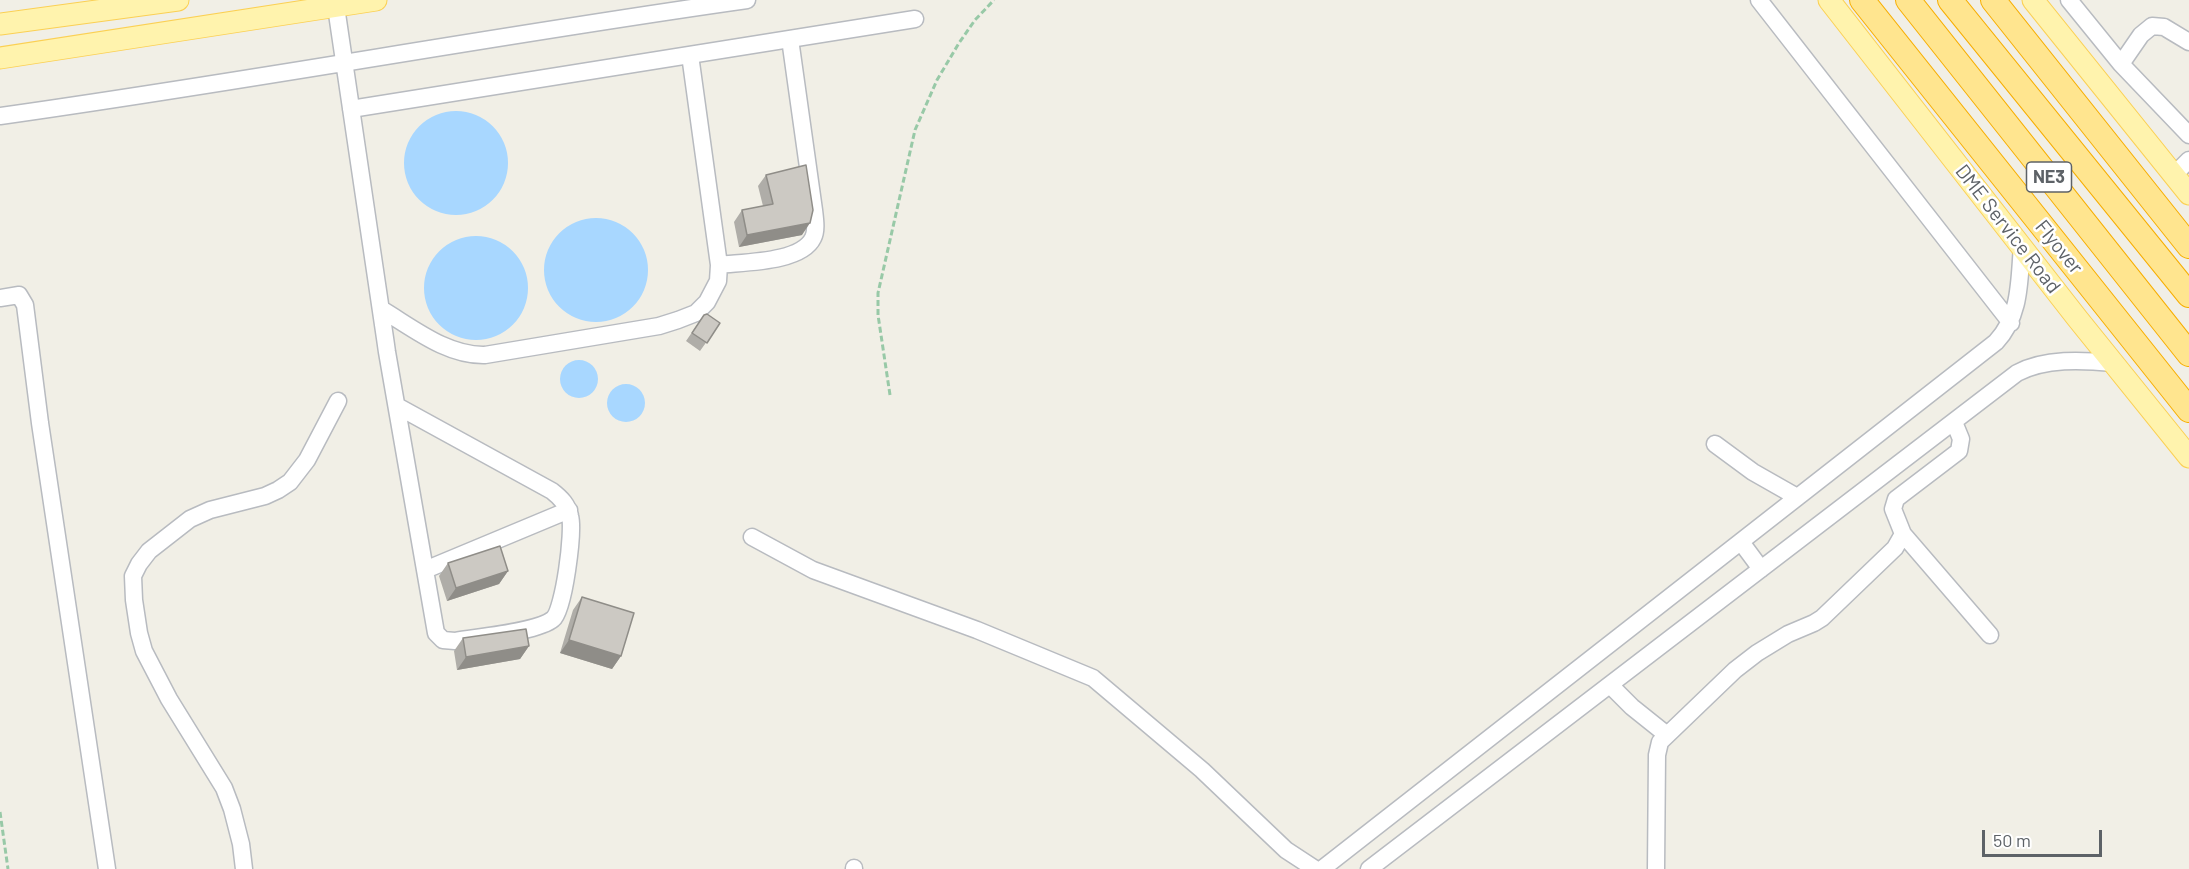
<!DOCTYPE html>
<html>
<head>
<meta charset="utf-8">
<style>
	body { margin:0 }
	#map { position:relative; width:2189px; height:869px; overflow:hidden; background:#f1efe6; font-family:Barlow,sans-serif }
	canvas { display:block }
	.scale { position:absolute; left:1982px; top:830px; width:120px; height:27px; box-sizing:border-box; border:3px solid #5d6267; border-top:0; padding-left:8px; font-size:18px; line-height:21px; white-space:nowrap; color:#5d6267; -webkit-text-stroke:4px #fff; paint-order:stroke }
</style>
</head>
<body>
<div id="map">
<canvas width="2189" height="869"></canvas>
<div class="scale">50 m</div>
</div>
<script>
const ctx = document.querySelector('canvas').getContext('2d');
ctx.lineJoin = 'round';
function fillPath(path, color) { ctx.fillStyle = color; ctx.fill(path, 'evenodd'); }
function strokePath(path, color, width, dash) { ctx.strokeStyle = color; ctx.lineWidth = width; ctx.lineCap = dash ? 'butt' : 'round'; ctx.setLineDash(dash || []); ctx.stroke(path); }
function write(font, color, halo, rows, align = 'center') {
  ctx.font = font + ' Barlow,sans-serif'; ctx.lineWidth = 5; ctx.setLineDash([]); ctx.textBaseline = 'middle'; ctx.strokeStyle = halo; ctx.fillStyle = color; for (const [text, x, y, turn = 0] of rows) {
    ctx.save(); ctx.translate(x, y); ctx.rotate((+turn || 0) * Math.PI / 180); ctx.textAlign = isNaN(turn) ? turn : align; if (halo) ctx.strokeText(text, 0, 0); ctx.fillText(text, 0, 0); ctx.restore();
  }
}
fillPath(new Path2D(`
	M404 163a52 52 0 1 1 104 0a52 52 0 1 1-104 0Z
	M544 270a52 52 0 1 1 104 0a52 52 0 1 1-104 0Z
	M424 288a52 52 0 1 1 104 0a52 52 0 1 1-104 0Z
	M560 379a19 19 0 1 1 38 0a19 19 0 1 1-38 0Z
	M607 403a19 19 0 1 1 38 0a19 19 0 1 1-38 0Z`), '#a8d7ff');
const minor = new Path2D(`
	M335 0 385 338 387 352 436 633 443 640 455 641C477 637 538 632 553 619 564 610 574 531 570 516 568 505 561 498 552 491L397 406
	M1759 0 2011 323
	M2069 0 2121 64 2189 135
	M2121 64 2141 35 2152 26 2164 27 2189 42
	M351 109 915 19
	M0 116C250 81 498 35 747 0
	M2174 175 2189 160
	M719 265C742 262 801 263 813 238 817 230 815 219 814 210L790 39
	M0 298 19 295 25 305 40 423 107 869
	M381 309C413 328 447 356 485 355L659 326 678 320 696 313 707 302 718 281 719 265 690 55
	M1715 444 1753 472 1797 497
	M1903 534 1990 635
	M752 537 813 570 977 630 1093 678 1202 770 1286 850 1315 869
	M1741 542 1761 569
	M425 570 569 510
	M1610 685 1632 707 1667 735
	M854 868V869
	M244 869 241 844 232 809 224 788 169 699 144 651 139 633 134 600 133 576 139 564 149 551 190 519 210 510 265 496 278 490 290 482 307 460 338 401
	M1322 869 1996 342C2021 315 2019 281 2022 246
	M1369 869 2017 373C2045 358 2082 360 2114 363
	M1656 869 1657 755 1660 742 1735 670 1757 653 1788 634 1814 623 1822 618 1895 548 1903 534 1893 509 1896 499 1959 451 1961 439 1954 422`);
const major = new Path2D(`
	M1829 0 2077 318 2189 457
	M2033 0 2189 194
	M0 24 178 0
	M0 58 376 0`);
const highway = new Path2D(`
	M1862 0 2189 410
	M1908 0 2189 354
	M1950 0 2189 295
	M1993 0 2189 246`);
strokePath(minor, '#b8bbc0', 19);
strokePath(major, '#fbd054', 23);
strokePath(highway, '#f7ae00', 26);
strokePath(new Path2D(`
	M890 395 878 315V293L915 130 937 80 959 43 975 20 994 0
	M0 812 8 869`), '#98c9a7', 3, [6, 3]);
strokePath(minor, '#fff', 16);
strokePath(major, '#fff3ad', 21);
strokePath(highway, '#ffe58f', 24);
fillPath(new Path2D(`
	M766 175 802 235 739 247 734 222 742 210 763 206 758 186Z
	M704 315 720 323 700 351 686 341Z
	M448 563 508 571 499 584 447 601 439 576Z
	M582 597 621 656 612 669 560 653 573 610Z
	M463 638 529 646 520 659 457 670 454 651Z`), '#afada8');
fillPath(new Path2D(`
	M810 223 802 235 739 247 747 235Z
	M508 571 499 584 447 601 456 588Z
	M569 640 621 656 612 669 560 653Z
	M529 646 520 659 457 670 466 657Z`), '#8f8d88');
const building = new Path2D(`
	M806 165 813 210 810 223 747 235 742 210 773 204 766 175Z
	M707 314 720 323 707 343 692 333 704 315Z
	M500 546 508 571 456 588 448 563Z
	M582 597 634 613 621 656 569 640Z
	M526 629 529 646 466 657 463 638Z`);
fillPath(building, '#ccc9c3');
strokePath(building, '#8f8d88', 1.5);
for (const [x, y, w] of [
	[2049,177,45]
]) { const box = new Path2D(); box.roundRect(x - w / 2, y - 15, w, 30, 4.5); ctx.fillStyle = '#fff'; ctx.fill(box); strokePath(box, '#5d6267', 1.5); }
write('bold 18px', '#5d6267', null, [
	["NE3",2049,177]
]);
write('20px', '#5d6267', '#fff', [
	["DME Service Road",2008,229,52],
	["Flyover",2059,247,51]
]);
</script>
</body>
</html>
